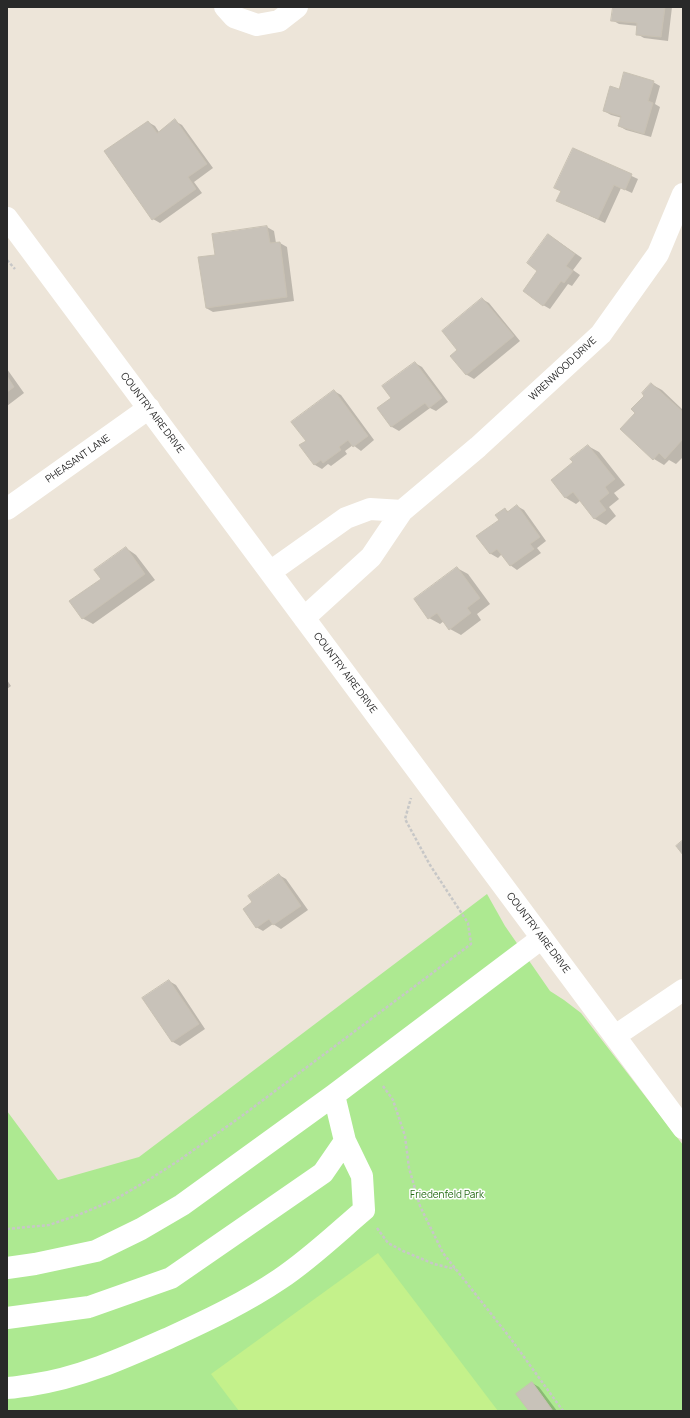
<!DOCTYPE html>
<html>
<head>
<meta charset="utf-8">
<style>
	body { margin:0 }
	#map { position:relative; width:690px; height:1418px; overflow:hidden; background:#ede5d9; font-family:Manrope,sans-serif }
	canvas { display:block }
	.frame { position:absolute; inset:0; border:8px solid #292929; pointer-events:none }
</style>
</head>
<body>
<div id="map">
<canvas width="690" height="1418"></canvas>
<div class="frame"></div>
</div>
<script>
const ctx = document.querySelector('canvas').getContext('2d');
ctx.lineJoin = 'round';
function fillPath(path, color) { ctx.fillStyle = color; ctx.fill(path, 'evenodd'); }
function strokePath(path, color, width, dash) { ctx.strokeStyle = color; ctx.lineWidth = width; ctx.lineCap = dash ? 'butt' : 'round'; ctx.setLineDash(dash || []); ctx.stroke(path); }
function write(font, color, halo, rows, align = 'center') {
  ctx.font = font + ' Manrope,sans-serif'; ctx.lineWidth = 3; ctx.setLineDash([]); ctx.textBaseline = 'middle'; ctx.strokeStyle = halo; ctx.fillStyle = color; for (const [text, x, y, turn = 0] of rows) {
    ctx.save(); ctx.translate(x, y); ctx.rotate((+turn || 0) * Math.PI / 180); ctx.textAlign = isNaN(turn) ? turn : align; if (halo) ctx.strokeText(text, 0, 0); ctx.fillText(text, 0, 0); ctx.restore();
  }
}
fillPath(new Path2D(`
	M487 894 505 926 550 991 564 1000 581 1013 683 1145V1411H7V1111L58 1180 139 1157Z`), '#ade991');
fillPath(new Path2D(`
	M378 1253 498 1411H239L211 1374Z`), '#c4f18b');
fillPath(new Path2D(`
	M614 7H672L668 41 644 38 637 34 638 26 619 24 612 20Z
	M653 82 660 86 655 104 660 107 651 137 626 130 619 126 622 118 611 115 604 111 619 90Z
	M175 121 182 125 213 168 194 182 202 193 160 223 153 219 148 122 155 126 159 132Z
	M574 149 638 179 632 193 621 188 605 223 565 204 562 191Z
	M267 227 274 231 276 243H280L287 247 294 301 213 312 206 308 216 256Z
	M555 239 582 258 573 270 580 275 572 286 568 284 550 309 543 305 539 271Z
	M482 299 489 303 520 341 474 379 467 375 452 356 459 350Z
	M415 363 422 367 448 402 436 411 430 408 399 431 392 427 378 408 392 398Z
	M7 369 24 393 7 406Z
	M651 384 662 390 683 410V457L676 464 669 460 664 465 654 459 636 413Z
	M334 391 341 395 374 440 361 451 353 445 345 451 347 454 331 466 328 464 322 469 315 465 301 446 307 441Z
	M588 446 599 452 625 485 614 493 619 499 609 507 616 516 606 525 595 519 581 500 576 504 566 498 552 480 574 463Z
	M517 506 524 510 546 541 537 548 541 553 517 570 510 565 502 554 498 558 491 554 478 536 500 520 505 509 509 512Z
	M126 548 136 555 155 580 93 624 82 618 102 579Z
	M457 568 468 574 490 604 477 614 481 620 461 635 450 629 444 621 440 624 429 618Z
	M7 680 11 686 7 689Z
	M279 875 286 879 308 910 281 929 273 924 263 931 256 927 254 902Z
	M169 981 176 985 205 1029 180 1046 173 1042 144 999Z
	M532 1383 539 1387 557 1411H530Z`), '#0003');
const building = new Path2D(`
	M613 7H665L661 37 636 35 637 23 611 21Z
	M624 72 654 81 648 101 653 103 644 134 618 126 621 116 603 111 610 86 619 89Z
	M175 119 207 164 188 177 196 189 152 220 104 151 148 121 157 133Z
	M573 148 632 174 625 190 614 185 598 219 556 201 561 191 554 188Z
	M267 226 270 243 280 242 287 297 206 308 198 257 215 255 212 234Z
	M548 234 575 254 566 266 573 271 564 283 561 281 543 306 523 291 537 271 527 263Z
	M482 298 514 336 466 375 450 356 457 350 442 331Z
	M415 362 442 398 429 408 425 403 391 427 377 408 391 398 382 386Z
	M7 376 14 387 7 392Z
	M651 383 683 412V439L665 459 659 453 653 460 620 429 635 413 631 409 644 396 642 393Z
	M334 390 368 436 353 447 348 440 339 447 341 450 323 463 321 460 314 465 299 445 306 441 291 422Z
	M588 445 615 479 605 487 609 493 599 501 606 510 594 519 573 492 565 498 551 480 573 462 570 459Z
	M517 505 540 537 530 544 534 549 510 566 497 549 490 554 476 536 499 520 495 515 505 508 507 512Z
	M126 547 145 574 82 619 69 601 101 579 94 570Z
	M457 567 480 598 467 608 471 613 449 630 437 613 428 619 414 599Z
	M683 840V855L676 846Z
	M279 874 301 906 273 925 269 919 256 928 243 909 252 902 248 896Z
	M169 980 199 1024 172 1042 142 998Z
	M532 1382 553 1411H529L516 1394Z`);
fillPath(building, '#c8c2b9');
strokePath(building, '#c8c1b3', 1);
strokePath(new Path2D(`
	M7 260 15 269
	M383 1086 393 1100 405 1136 409 1168 420 1206 443 1253 511 1339 563 1411
	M377 1228 388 1243 403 1251 434 1264 455 1269
	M7 1229 49 1225 78 1215 114 1200 150 1179 178 1161 239 1118 471 944 468 923 430 865 405 819 411 798`), '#c7c7c7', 2.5, [3, 2]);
strokePath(new Path2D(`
	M225 7 234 17 257 25 279 21 297 7
	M7 218 683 1128
	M7 509 149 408
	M270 572 346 518 370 509 402 511
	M304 618 371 557 402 511 478 447 601 334 658 254 683 194
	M615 1036 683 990
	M7 1268 35 1264 96 1251 141 1229 182 1205 334 1095 542 938
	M7 1318 89 1307 171 1278 323 1173 345 1141
	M7 1388C15 1388 23 1386 31 1385 80 1378 126 1357 171 1337 208 1320 246 1302 280 1279 310 1259 337 1233 364 1210L362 1176 345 1141 334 1095`), '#fff', 22);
write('10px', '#292929', '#fff', [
	["WRENWOOD DRIVE",563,369,-43],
	["COUNTRY AIRE DRIVE",152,413,53],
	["PHEASANT LANE",78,459,-35],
	["COUNTRY AIRE DRIVE",345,673,53],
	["COUNTRY AIRE DRIVE",538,933,53]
]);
write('10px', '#246c13', '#fff', [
	["Friedenfeld Park",447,1195]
]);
</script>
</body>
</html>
